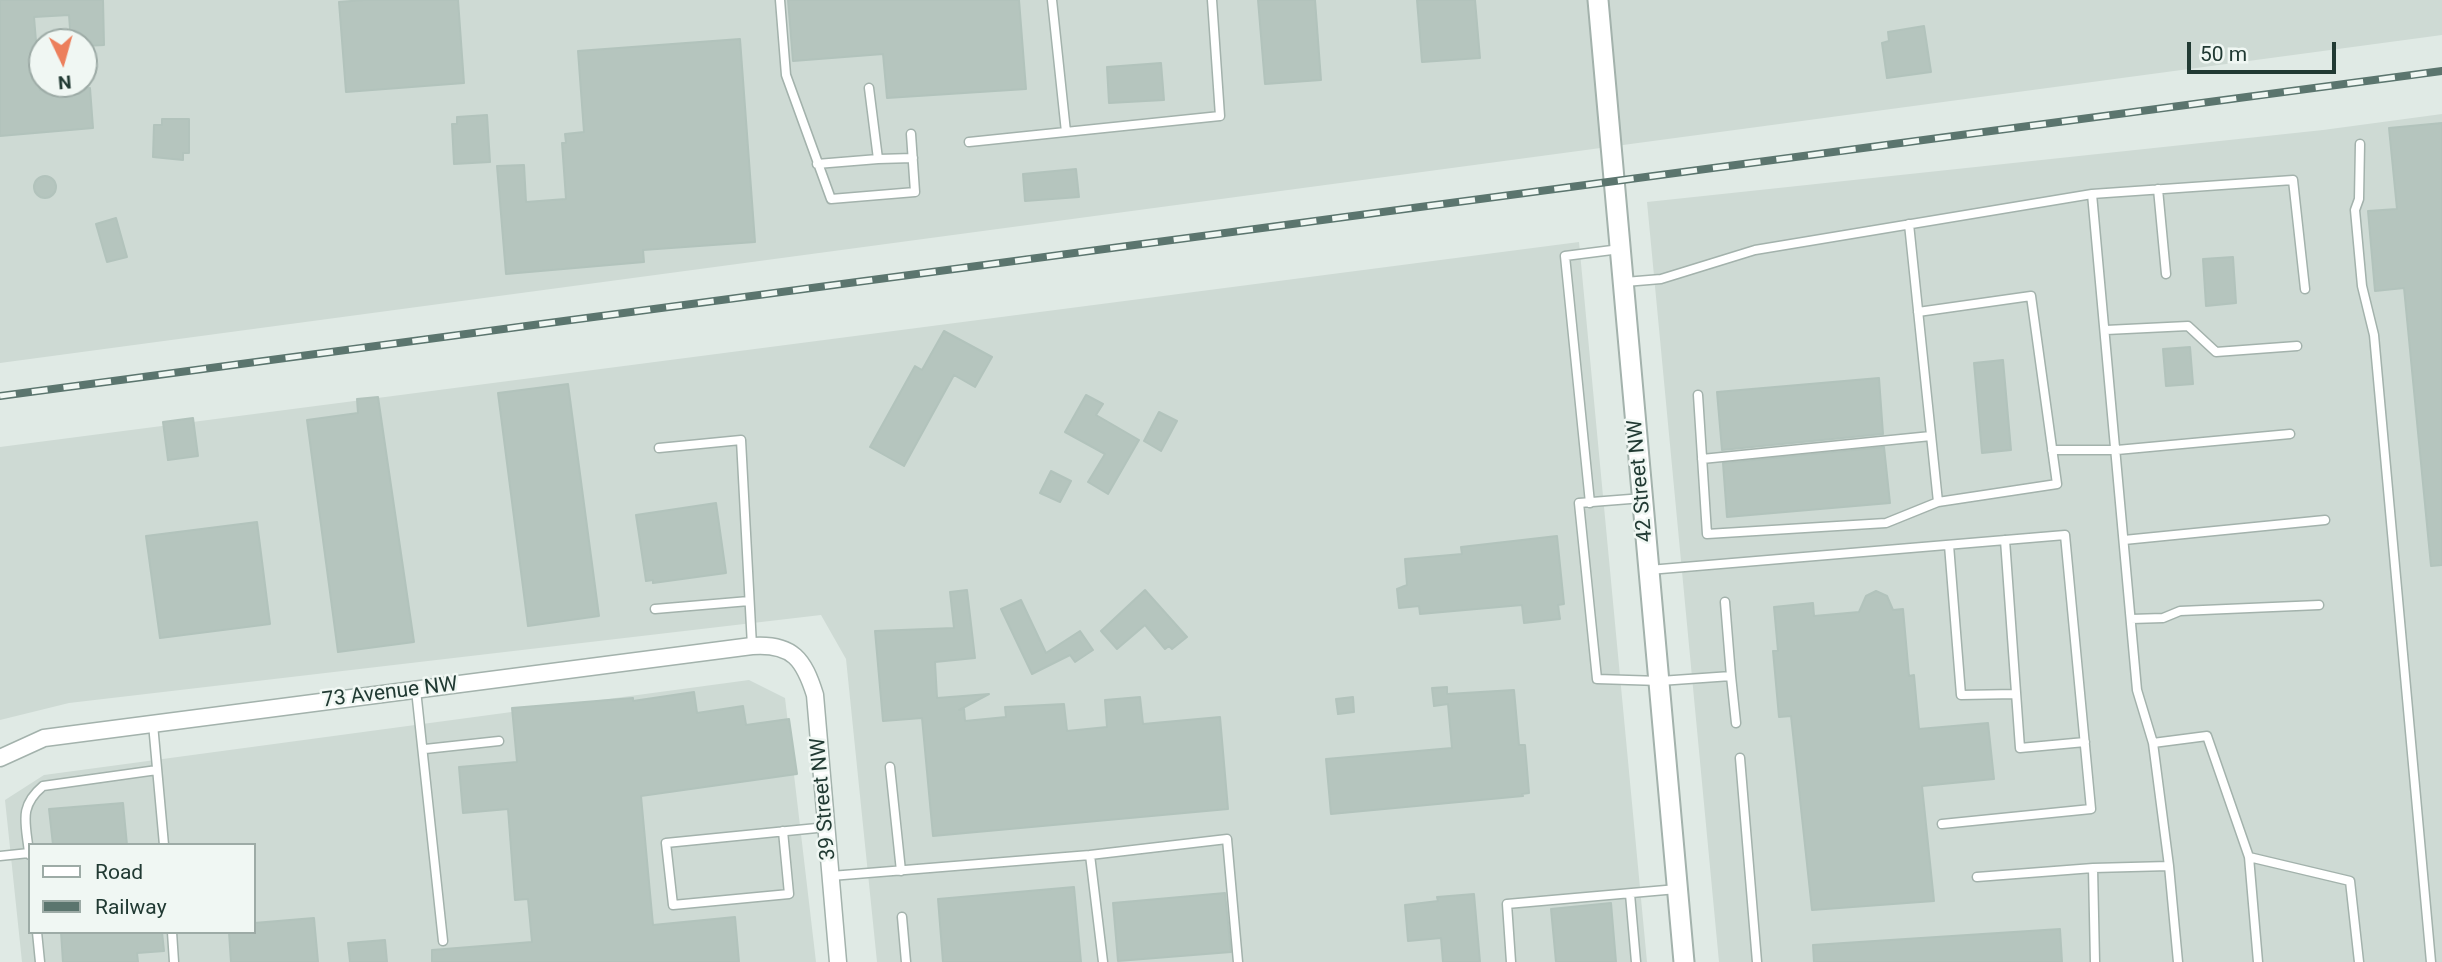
<!DOCTYPE html>
<html>
<head>
<meta charset="utf-8">
<style>
	body { margin:0 }
	#map { position:relative; width:2442px; height:962px; overflow:hidden; background:#e0eae5; font-family:Roboto,sans-serif }
	canvas { display:block }
	.legend { position:absolute; left:28px; top:843px; width:228px; height:91px; box-sizing:border-box; background:#f0f7f3; border:2px solid #9daba6; margin:0; padding:9px 12px; list-style:none; font-size:21px; color:#213a33 }
	.legend li { display:flex; align-items:center; gap:14px; height:35px }
	.legend b { width:35px; border:2px solid #9daba6 }
	.north { position:absolute; left:28px; top:28px; width:70px; height:70px; box-sizing:border-box; background:#f0f7f3; border:2px solid #9daba6; border-radius:50%; rotate:175deg; font-size:19px; font-weight:700; line-height:28px; text-align:center; color:#213a33 }
	.north::after { content:''; display:block; margin:auto; width:24px; height:32px; background:#ec7f5c; clip-path:polygon(50% 0,100% 100%,50% 72%,0 100%) }
	.scale { position:absolute; left:2187px; top:42px; width:149px; height:32px; box-sizing:border-box; border:4px solid #213a33; border-top:0; padding-left:9px; font-size:21px; line-height:24px; white-space:nowrap; color:#213a33; -webkit-text-stroke:5px #f0f7f3; paint-order:stroke }
</style>
</head>
<body>
<div id="map">
<canvas width="2442" height="962"></canvas>
<ul class="legend">
<li><b style="height:9px;background:#fff"></b>Road</li>
<li><b style="height:9px;background:#5b756e"></b>Railway</li>
</ul>
<div class="north">N</div>
<div class="scale">50 m</div>
</div>
<script>
const ctx = document.querySelector('canvas').getContext('2d');
ctx.lineJoin = 'round';
function fillPath(path, color) { ctx.fillStyle = color; ctx.fill(path, 'evenodd'); }
function strokePath(path, color, width, dash) { ctx.strokeStyle = color; ctx.lineWidth = width; ctx.lineCap = dash ? 'butt' : 'round'; ctx.setLineDash(dash || []); ctx.stroke(path); }
function write(font, color, halo, rows, align = 'center') {
  ctx.font = font + ' Roboto,sans-serif'; ctx.lineWidth = 5; ctx.setLineDash([]); ctx.textBaseline = 'middle'; ctx.strokeStyle = halo; ctx.fillStyle = color; for (const [text, x, y, turn = 0] of rows) {
    ctx.save(); ctx.translate(x, y); ctx.rotate((+turn || 0) * Math.PI / 180); ctx.textAlign = isNaN(turn) ? turn : align; if (halo) ctx.strokeText(text, 0, 0); ctx.fillText(text, 0, 0); ctx.restore();
  }
}
fillPath(new Path2D(`
	M0 0H2442V35L0 363ZM42 42H84V84H42Z
	M2442 114V962H1719L1647 202 2323 130Z
	M1579 242 1647 962H877L846 659 821 615 69 703 0 720V447Z
	M749 680 785 698 816 962H22L5 800 44 775ZM30 845H254V932H30Z`), '#cedad4');
const building = new Path2D(`
	M0 0H103L104 45 84 46V42H71L69 15 34 17 40 90 45 92 90 88 93 128 0 136Z
	M363 0H458L464 83 346 92 339 2Z
	M788 0H1019L1026 89 887 98 883 54 793 61Z
	M1258 0H1315L1321 80 1265 84Z
	M1417 0H1475L1480 58 1422 62Z
	M1924 26 1931 72 1887 78 1882 43 1889 41 1888 32Z
	M740 39 755 242 643 250 644 262 506 274 497 166 524 165 526 202 566 199 562 143H566L565 134 584 132 578 51Z
	M1161 63 1164 100 1109 103 1107 67Z
	M487 115 490 162 454 164 452 124H457V117Z
	M162 119H189V153H183V160L153 157 154 125H162Z
	M2442 123V565L2431 566 2404 288 2375 291 2368 211 2397 209 2389 128Z
	M1076 169 1079 197 1025 201 1023 174Z
	M34 187a11 11 0 1 1 22 0a11 11 0 1 1-22 0Z
	M116 218 127 257 107 262 96 224Z
	M2233 257 2236 303 2206 306 2203 259Z
	M944 331 992 357 975 387 954 375 904 466 870 447 915 366 922 370Z
	M2190 347 2193 384 2166 386 2163 349Z
	M2003 360 2011 450 1982 453 1974 363Z
	M1879 378 1883 434 1722 450 1717 392Z
	M568 384 599 616 528 626 498 393Z
	M1086 395 1103 404 1096 415 1139 440 1108 494 1088 482 1105 454 1065 432Z
	M378 397 414 642 338 652 307 420 358 413 357 399Z
	M1159 412 1177 421 1161 451 1144 441Z
	M193 418 198 456 168 460 163 422Z
	M1884 447 1890 503 1727 517 1723 463Z
	M1051 471 1071 481 1060 502 1040 493Z
	M716 503 726 573 653 583V580L646 581 636 515Z
	M257 522 270 624 160 638 146 536Z
	M1557 536 1564 604 1558 605 1560 619 1524 623 1522 605 1420 614 1419 606 1399 608 1397 589 1407 585 1405 559 1462 554 1461 547Z
	M967 590 975 658 935 662 937 698 989 694 959 710 964 709 965 721 1006 717 1005 707 1064 704 1067 731 1107 727 1105 700 1140 697 1143 724 1220 717 1228 809 933 836 922 718 883 721 875 631 954 628 950 592Z
	M1145 590 1187 637 1172 649 1169 646 1165 649 1145 625 1117 649 1101 631Z
	M1876 591 1887 596 1893 610 1903 609 1909 676 1914 675 1919 729 1988 723 1994 779 1922 786 1934 901 1812 910 1791 716 1779 717 1773 651H1778L1774 607 1813 603 1814 616 1859 612 1866 596Z
	M1021 600 1046 653 1080 631 1093 650 1075 662 1070 655 1032 674 1001 609Z
	M1447 687V694L1514 690 1519 745H1525L1529 793 1522 794 1523 796 1331 814 1326 759 1452 748 1448 704 1434 706 1432 688Z
	M694 692 697 713 743 706 746 725 789 719 797 774 641 796 653 925 735 917 739 962H432V950L532 942 528 899 515 900 508 809 463 813 459 767 517 762 512 708 633 698V701Z
	M1353 697 1354 712 1338 714 1336 699Z
	M123 803 127 845H53L49 809Z
	M1074 887 1081 962H943L938 899Z
	M1225 893 1231 952 1118 961 1113 903Z
	M1474 894 1480 962H1443L1441 938 1408 941 1405 905 1438 901 1437 897Z
	M1611 903 1616 962H1556L1551 909Z
	M314 918 318 962H231L229 932H254V923Z
	M2060 929 2062 962H1814L1813 945Z
	M61 932H162L164 951 137 953 138 962H63Z
	M385 940 387 962H350L348 943Z`);
fillPath(building, '#b5c5be');
strokePath(building, '#b2c3bc', 2);
const service = new Path2D(`
	M780 0 786 75 831 199 915 192 911 134
	M1052 0 1066 132
	M969 142 1220 116 1212 0
	M2360 144 2359 199 2355 210 2362 286 2374 335 2431 962
	M878 159 913 158
	M817 164 878 159 869 88
	M2158 189 2166 274
	M2092 194 2293 180 2305 289
	M1909 224 1938 502 2057 484 2031 296 1918 312
	M1625 282 1661 279 1755 250 2092 194 2137 690 2153 743
	M2106 330 2188 326 2216 352 2297 346
	M1698 395 1707 534 1886 523 1938 502
	M659 448 741 440 752 646
	M2052 450H2117L2290 434
	M1702 459 1931 436
	M1643 498 1579 503 1597 679 1660 681 1731 676 1736 723
	M1590 503 1565 256 1620 249
	M2005 540 2020 748 2085 742
	M2124 540 2325 520
	M1949 545 1961 695 2016 694
	M1649 570 2065 535 2091 809 1942 824
	M1725 602 1731 676
	M655 609 749 601
	M2131 619 2163 618 2180 611 2319 605
	M416 690 443 941
	M153 724 164 845
	M425 749 499 741
	M1740 758 1757 962
	M890 767 901 871
	M783 831 789 894 673 905 666 843 827 827
	M29 853C26 823 18 807 43 786L157 770
	M0 856 29 853 30 855
	M2169 866 2153 743 2207 736 2249 857
	M831 876 1090 855
	M1977 877 2093 868
	M1630 894 1636 962
	M902 917 906 962
	M37 932 40 962
	M172 932 174 962
	M1103 962 1090 855 1227 839 1238 962
	M1511 962 1507 904 1677 889
	M2095 962 2093 868 2169 866 2178 962
	M2258 962 2249 857 2350 881 2359 962`);
const minor = new Path2D(`
	M0 758 44 738 752 646C793 643 804 660 815 695L838 962`);
const tertiary = new Path2D(`
	M1598 0 1684 962`);
strokePath(service, '#a3b2ac', 11);
strokePath(minor, '#a3b2ac', 19);
strokePath(tertiary, '#a3b2ac', 23);
strokePath(service, '#fff', 8);
strokePath(minor, '#fff', 16);
strokePath(tertiary, '#fff', 19);
const rail = new Path2D(`
	M0 396 2442 71`);
strokePath(rail, '#5b756e', 8);
strokePath(rail, '#f0f7f3', 5, [16]);
write('21px', '#213a33', '#f0f7f3', [
	["42 Street NW",1641,481,-95],
	["73 Avenue NW",390,693,-7],
	["39 Street NW",824,799,-95]
]);
</script>
</body>
</html>
